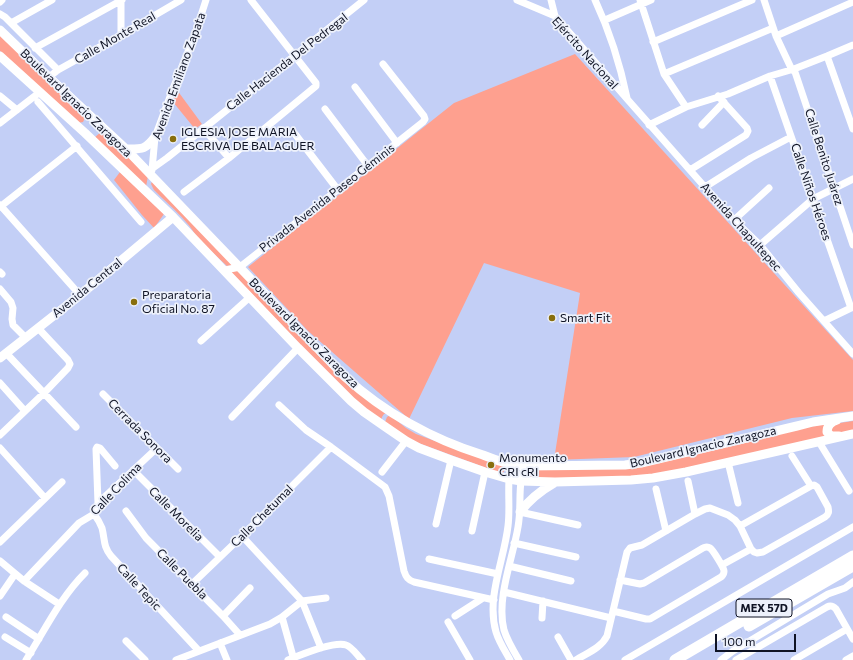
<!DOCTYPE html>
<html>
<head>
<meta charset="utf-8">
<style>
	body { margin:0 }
	#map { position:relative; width:853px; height:660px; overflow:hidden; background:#c3cff6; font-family:Commissioner,sans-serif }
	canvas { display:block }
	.scale { position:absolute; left:715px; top:634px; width:81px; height:18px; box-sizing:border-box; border:2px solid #0f1324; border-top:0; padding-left:5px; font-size:12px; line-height:14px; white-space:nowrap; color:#0f1324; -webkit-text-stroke:3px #edf1fb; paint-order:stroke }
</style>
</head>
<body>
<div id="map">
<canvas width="853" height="660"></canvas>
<div class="scale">100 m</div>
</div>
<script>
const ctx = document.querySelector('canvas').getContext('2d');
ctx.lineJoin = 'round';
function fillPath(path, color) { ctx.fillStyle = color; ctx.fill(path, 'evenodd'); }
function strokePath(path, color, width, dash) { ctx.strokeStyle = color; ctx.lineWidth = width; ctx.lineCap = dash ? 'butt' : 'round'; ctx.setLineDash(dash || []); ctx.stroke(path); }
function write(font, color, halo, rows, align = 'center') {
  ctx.font = font + ' Commissioner,sans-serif'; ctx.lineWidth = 3.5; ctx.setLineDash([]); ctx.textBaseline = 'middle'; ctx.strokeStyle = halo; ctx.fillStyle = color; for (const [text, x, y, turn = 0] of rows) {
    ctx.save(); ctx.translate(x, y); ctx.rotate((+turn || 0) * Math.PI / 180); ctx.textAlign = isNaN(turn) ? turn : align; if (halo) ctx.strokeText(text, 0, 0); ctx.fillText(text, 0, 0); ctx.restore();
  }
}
fillPath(new Path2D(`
	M0 34 85 114V118L83 122 78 123 75 121 0 51Z
	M575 54 853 360V411L792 418 634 457 554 460 580 293 484 263 409 419 308 331 248 267 454 103Z
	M177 90 202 124 195 129 173 102Z
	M102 131 148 176 146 187 94 138Z
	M120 172 164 214 154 228 142 215 114 180Z
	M153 179 236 265 227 266 197 238C190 222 167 203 154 190L151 184Z
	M239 268 287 320 390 412 384 414 382 417 381 422 358 404 332 378 231 272Z
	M390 415 406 428 416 434 505 467C505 471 504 473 500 473L413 441 385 422 387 417Z
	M853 421V432L833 433 831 430 833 424Z
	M824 424 827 437 642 478H527C526 474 526 472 528 469H602Z`), '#fea08f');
strokePath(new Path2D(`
	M517 0 555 16 628 100 734 220 760 245 799 293 853 354
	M551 0 555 16
	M595 0C610 32 620 64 627 98
	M640 0 664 74 686 107
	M764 0 776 36 792 70
	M0 2 2 0
	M0 14 5 17 58 70
	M605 20 651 0
	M11 23 52 0
	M121 35V0
	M776 36 853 2
	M653 42 752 0
	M35 48 122 0
	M827 56 853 129
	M794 69 853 245
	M664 74 773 28
	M770 76 851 308
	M49 77 58 70 121 35 181 0
	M355 87 397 143
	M0 96 17 110
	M38 102 141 222
	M325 109 368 166
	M0 123 40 92
	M649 125 686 107 728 94 770 76 794 69 827 56 853 45
	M702 125 724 102
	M203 128 229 158
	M295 134 338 190
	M153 168 167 158 364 0
	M152 170 155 137 174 86 194 37 206 0
	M690 170 746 135 748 131 747 128 718 96
	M705 187 751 158 791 137
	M184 192 229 158 316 86V83L251 0
	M0 205 80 295
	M0 207 77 146
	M734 220 769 188
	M760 245 813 199 853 179
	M225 270 240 267 423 122 425 119 424 116 383 64
	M0 272 2 274
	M0 289 11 302 13 308 12 319 13 325 26 338
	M824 321 853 307
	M201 341 250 297
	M6 353 76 427
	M0 383 25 411
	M103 394 178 469
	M279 405 306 430 331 447 385 487 389 496 404 571C406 577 408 580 414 582L494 600
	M232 417 298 348
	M0 435 44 393 68 368 70 364 68 360 38 328
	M819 442 849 491
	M0 448 45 498
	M728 462 738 503
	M133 470 220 557
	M382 472 406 441
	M688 481 695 514
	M656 489 666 531
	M98 503 96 449 97 447 100 448 115 466
	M126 511 146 538 223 616 240 635
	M520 512 578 525
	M94 514C97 518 100 523 102 528 105 540 103 546 111 556L199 651
	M436 524 451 460
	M740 526 811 486
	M472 531 485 472
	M242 536 302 601 321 648
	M0 542 62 482
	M514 543 576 557
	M429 559 498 574
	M0 561 24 581 59 604
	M722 565 751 549
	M509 566 571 581
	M24 581 79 523 94 514 98 503 157 448
	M192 584 242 536 331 447
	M504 592 611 618
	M0 596 15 574
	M613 611 646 619H650L721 577C723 575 724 575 724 571 724 568 713 550 710 548 707 546 706 547 703 548L644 583 640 584 620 580
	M223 616 250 588
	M455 616 483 598
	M6 617 39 639
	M282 617 294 660
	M542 618 543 601
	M448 622 470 660
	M5 637 31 653
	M558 637 571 660
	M126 641 145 660
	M220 643 227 660
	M26 660C45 630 60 598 85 573
	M176 660 270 624 282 617 302 601 326 598
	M288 660C300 655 335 641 346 645 352 647 357 655 362 660
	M510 660C505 651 499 642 496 632 486 597 504 561 508 526 510 511 508 495 509 480 509 475 510 470 511 465
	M519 660C513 650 507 640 504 630 496 598 513 558 518 527 521 511 519 496 521 481 522 476 523 471 524 466
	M576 660C587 653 601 648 607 636L627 552 630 548 642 545 695 514 705 509 710 508 728 515 735 520 740 526 751 549 754 552 757 553 763 552 825 517C829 514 829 512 828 507L817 487 814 485 811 486 792 456
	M625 660 853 527
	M721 660 733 651 828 594 845 588 853 582
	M736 660 827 607C831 605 833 606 836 609L853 639
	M794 660 847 629
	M846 660 853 656`), '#fff', 7);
strokePath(new Path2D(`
	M0 30 55 83 126 149 345 377C385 413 432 439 483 455 496 460 509 465 524 466L625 465 641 463 797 426 813 422 853 416
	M0 56 85 133 173 217 298 348 351 401 364 412 387 428 406 441 419 448 451 460 485 472 509 479 521 481 555 482 631 480 653 478 686 472 853 434
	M126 149C142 149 145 150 155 137
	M0 358 80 295 173 217
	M837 420C831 422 827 425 827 432L831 436H839
	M520 512C530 499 540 491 554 483`), '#fff', 9);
strokePath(new Path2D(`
	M749 626 853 566
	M675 660 853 556`), '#fff', 11);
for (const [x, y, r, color] of [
	[173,139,4,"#886e0d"],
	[134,302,4,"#886e0d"],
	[552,318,4,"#886e0d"],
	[491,465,4,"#886e0d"]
]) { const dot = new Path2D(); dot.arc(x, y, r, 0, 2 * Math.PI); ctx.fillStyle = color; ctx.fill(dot); strokePath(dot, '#edf1fb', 1.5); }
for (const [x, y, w] of [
	[764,608,56]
]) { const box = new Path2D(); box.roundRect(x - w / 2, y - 9, w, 18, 3); ctx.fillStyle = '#edf1fb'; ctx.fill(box); strokePath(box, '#0f1324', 1); }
write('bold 11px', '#0f1324', null, [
	["MEX 57D",764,608]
]);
write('12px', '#0f1324', '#edf1fb', [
	["Calle Monte Real",115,38,-30],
	["Ejército Nacional",585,53,48],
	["Calle Hacienda Del Pedregal",287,62,-38],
	["Avenida Emiliano Zapata",179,76,-70],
	["Boulevard Ignacio Zaragoza",76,103,44],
	["Calle Benito Juárez",824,157,72],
	["Calle Niños Héroes",811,192,71],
	["Privada Avenida Paseo Géminis",327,198,-38],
	["Avenida Chapultepec",741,227,48],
	["Avenida Central",87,288,-39],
	["Boulevard Ignacio Zaragoza",304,333,45],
	["Cerrada Sonora",140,431,45],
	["Boulevard Ignacio Zaragoza",703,447,-13],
	["Calle Colima",116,489,-46],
	["Calle Morelia",176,514,45],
	["Calle Chetumal",262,516,-45],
	["Calle Puebla",182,574,45],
	["Calle Tepic",139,587,47]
]);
write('12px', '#0f1324', '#edf1fb', [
	["IGLESIA JOSE MARIA",181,132],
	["ESCRIVA DE BALAGUER",181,146],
	["Preparatoria",142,295],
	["Oficial No. 87",142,309],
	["Smart Fit",560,318],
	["Monumento",499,458],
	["CRI cRI",499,472]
], 'left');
</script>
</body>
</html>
